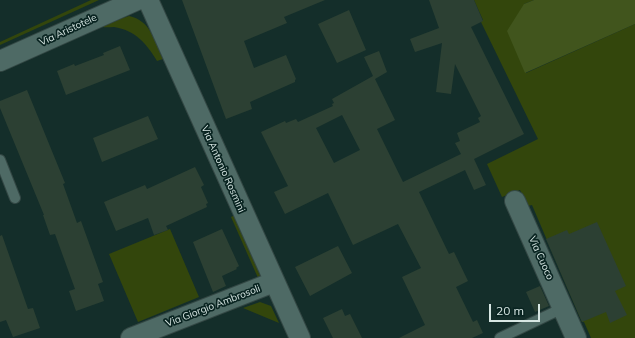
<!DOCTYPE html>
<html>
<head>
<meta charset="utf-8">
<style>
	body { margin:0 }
	#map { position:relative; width:635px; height:338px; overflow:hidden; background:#142e2a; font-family:Mulish,sans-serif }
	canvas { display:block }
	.scale { position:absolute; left:489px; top:304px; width:51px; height:18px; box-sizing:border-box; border:2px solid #d7e6e3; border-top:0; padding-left:5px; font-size:12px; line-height:14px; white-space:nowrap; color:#d7e6e3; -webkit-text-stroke:3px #092421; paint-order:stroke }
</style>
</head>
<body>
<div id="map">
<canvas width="635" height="338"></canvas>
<div class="scale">20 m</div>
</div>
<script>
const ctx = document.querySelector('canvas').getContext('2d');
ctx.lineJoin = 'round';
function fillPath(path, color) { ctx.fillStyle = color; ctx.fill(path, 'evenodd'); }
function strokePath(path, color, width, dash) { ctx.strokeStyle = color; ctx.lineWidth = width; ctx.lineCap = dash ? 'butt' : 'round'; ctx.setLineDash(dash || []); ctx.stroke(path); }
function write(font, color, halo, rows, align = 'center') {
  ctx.font = font + ' Mulish,sans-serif'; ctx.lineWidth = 3.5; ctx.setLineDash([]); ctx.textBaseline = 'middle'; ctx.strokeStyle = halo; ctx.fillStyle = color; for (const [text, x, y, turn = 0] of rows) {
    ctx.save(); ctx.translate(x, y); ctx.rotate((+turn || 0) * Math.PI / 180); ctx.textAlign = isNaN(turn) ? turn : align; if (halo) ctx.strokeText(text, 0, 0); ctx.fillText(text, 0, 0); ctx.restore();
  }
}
fillPath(new Path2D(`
	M91 0H99L0 45V42Z
	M474 0H534L524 4 526 73 635 24V338H591L584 322H582L532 205 528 206 520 190 502 197 487 164 538 139 481 22 483 20Z
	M129 16C150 20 155 41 163 59L157 61C147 44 135 30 114 27 109 27 103 28 99 26Z
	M235 215 263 276 258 278 231 217Z
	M170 229 199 297 138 322 109 254Z
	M260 302 271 306 279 323 243 308Z`), '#33460c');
fillPath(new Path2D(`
	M534 0H635V24L525 73 507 31 524 4Z`), '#41551d');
fillPath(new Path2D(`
	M182 0H325L284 17 287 23 244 41 254 68 286 55 296 79 295 80V82L250 102 252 109 226 119Z
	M429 0H474L483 21 471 27 524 134 474 159 486 185 474 190 465 170 419 192 449 254 454 252 468 281 456 287 473 322 477 320 483 333 472 338H399L425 325 402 277 421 268 398 224 353 245 328 193 285 214 274 192 288 186 261 132 285 121 286 123 296 119 298 122 333 106 332 104 334 103 332 99 373 76 364 57 379 51 387 72 375 79 395 120 377 129 403 182 461 154 455 143 460 141 457 133 480 122 478 118 481 116 455 64 451 94 436 92 442 43 415 52 410 39 439 28ZM342 115 360 150 334 163 316 128Z
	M349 10 366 50 337 63 318 24Z
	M120 46 130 70 66 95 57 71 74 64 75 66 104 55 103 53Z
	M27 90 65 183 63 184 77 223 81 221 103 282 98 284 104 301 76 311 69 291 75 289 55 234 50 235 43 215H44L0 108V101Z
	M148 116 158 139 102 162 93 138Z
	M195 167 204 185 201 187 208 203 206 204 207 207 166 226 168 230 154 235 148 218 116 231 104 202 145 185 147 189Z
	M597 222 626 286 615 291 627 315 610 323 606 312 582 322 546 239 567 230 569 234Z
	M222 229 239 266 236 268 237 269 222 276 226 286 213 292 193 242Z
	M2 235 28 309 33 308 40 328 13 337 6 320 0 322V236Z
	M338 246 352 273 310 296 295 267Z
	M540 286 549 306 535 312 526 292Z
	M342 309 345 316 350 314 362 338H333L323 318Z`), '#2c4033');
const service = new Path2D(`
	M0 160 15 198
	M500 338 563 308`);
const minor = new Path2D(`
	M148 0 300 338
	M0 61 137 0
	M515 201 576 338
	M131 338 274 282`);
strokePath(service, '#344845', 12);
strokePath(minor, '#344845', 22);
strokePath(service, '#4e6a65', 10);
strokePath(minor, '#4e6a65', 20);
write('10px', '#d7e6e3', '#092421', [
	["Via Aristotele",68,30,-25],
	["Via Antonio Rosmini",223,169,66],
	["Via Cuoco",541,258,66],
	["Via Giorgio Ambrosoli",213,306,-21]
]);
</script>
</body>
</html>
